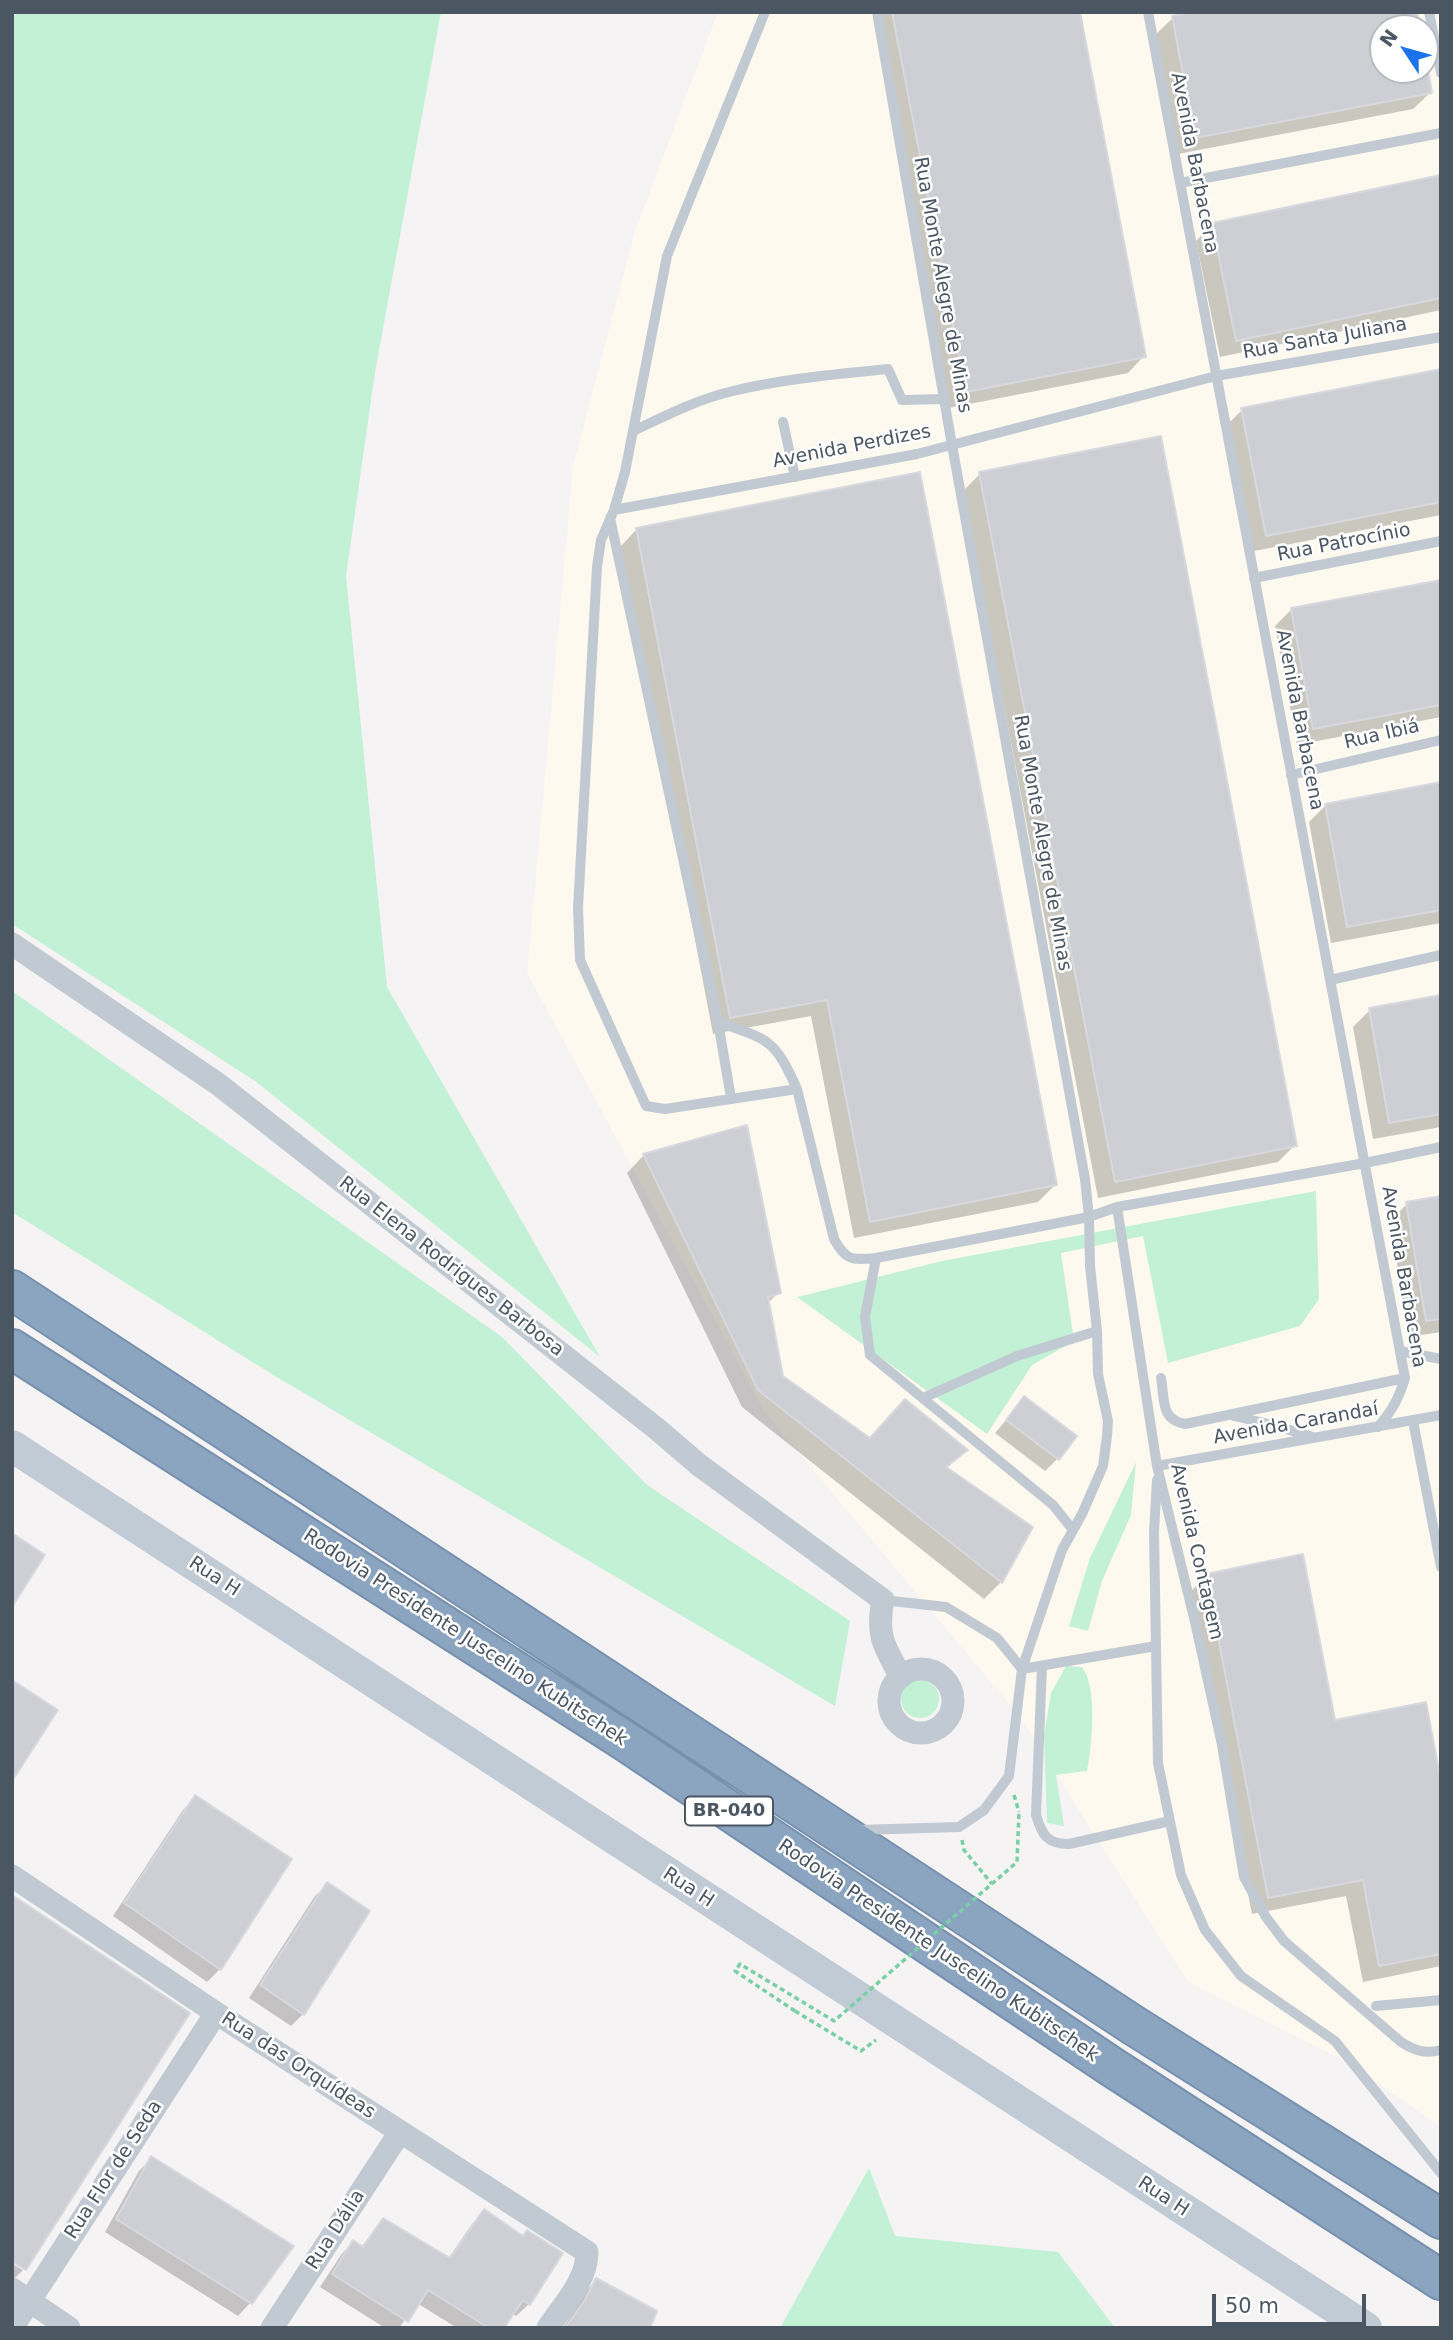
<!DOCTYPE html>
<html>
<head>
<meta charset="utf-8">
<style>
	body { margin:0 }
	#map { position:relative; width:1453px; height:2340px; overflow:hidden; background:#f5f3f3; font-family:"DejaVu Sans",sans-serif }
	canvas { display:block }
	.frame { position:absolute; inset:0; border:14px solid #4a5661; pointer-events:none }
	.north { position:absolute; left:1369px; top:14px; width:70px; height:70px; box-sizing:border-box; background:#fff; border:2px solid #b7bbc0; border-radius:50%; rotate:306deg; font-size:19px; font-weight:700; line-height:28px; text-align:center; color:#4a5661 }
	.north::after { content:''; display:block; margin:auto; width:24px; height:32px; background:#1a73e8; clip-path:polygon(50% 0,100% 100%,50% 72%,0 100%) }
	.scale { position:absolute; left:1212px; top:2294px; width:154px; height:32px; box-sizing:border-box; border:4px solid #4a5661; border-top:0; padding-left:9px; font-size:21px; line-height:24px; white-space:nowrap; color:#4a5661; -webkit-text-stroke:5px #fff; paint-order:stroke }
</style>
</head>
<body>
<div id="map">
<canvas width="1453" height="2340"></canvas>
<div class="frame"></div>
<div class="north">N</div>
<div class="scale">50 m</div>
</div>
<script>
const ctx = document.querySelector('canvas').getContext('2d');
ctx.lineJoin = 'round';
function fillPath(path, color) { ctx.fillStyle = color; ctx.fill(path, 'evenodd'); }
function strokePath(path, color, width, dash) { ctx.strokeStyle = color; ctx.lineWidth = width; ctx.lineCap = dash ? 'butt' : 'round'; ctx.setLineDash(dash || []); ctx.stroke(path); }
function write(font, color, halo, rows, align = 'center') {
  ctx.font = font + ' "DejaVu Sans",sans-serif'; ctx.lineWidth = 5; ctx.setLineDash([]); ctx.textBaseline = 'middle'; ctx.strokeStyle = halo; ctx.fillStyle = color; for (const [text, x, y, turn = 0] of rows) {
    ctx.save(); ctx.translate(x, y); ctx.rotate((+turn || 0) * Math.PI / 180); ctx.textAlign = isNaN(turn) ? turn : align; if (halo) ctx.strokeText(text, 0, 0); ctx.fillText(text, 0, 0); ctx.restore();
  }
}
fillPath(new Path2D(`
	M718 12H1441V2127L1351 2064 1188 1982 1020 1717 764 1411 527 973 573 466 635 231ZM1383 28H1425V70H1383Z`), '#fdf9ef');
fillPath(new Path2D(`
	M12 12H441L375 372 346 576 387 987 600 1357 255 1081 12 924Z
	M12 991 502 1337 647 1485 850 1621 835 1706 275 1376 12 1212Z
	M1316 1191 1319 1299 1300 1326 1168 1363 1143 1236 1061 1253 1074 1341 1032 1365 987 1434 797 1297 942 1261Z
	M1136 1462 1131 1515 1102 1581 1088 1631 1069 1626 1090 1558Z
	M1066 1666 1082 1667C1098 1687 1092 1746 1087 1771L1056 1775 1064 1826 1047 1823 1044 1735 1051 1693Z
	M901 1699a19 19 0 1 1 38 0a19 19 0 1 1-38 0Z
	M869 2168 895 2236 1058 2252 1115 2328H780Z`), '#c3f1d5');
fillPath(new Path2D(`
	M873 12H1078L1144 356 1128 373 949 408Z
	M1173 18 1418 28H1383V70H1425V64L1430 93 1413 109 1178 154 1156 34Z
	M1441 184V310L1220 357 1196 241 1213 224Z
	M1441 371V515L1249 552 1225 427 1242 410Z
	M980 474 1295 1145 1278 1162 1098 1198 963 491Z
	M636 530 1055 1185 1038 1202 854 1238 811 1016 713 1034 620 547Z
	M1441 581V717L1297 745 1275 626 1292 609Z
	M1441 784V923L1331 943 1309 822 1326 805Z
	M1441 997V1127L1373 1139 1353 1027 1370 1010Z
	M746 1127 779 1292 767 1304 781 1377 869 1440 966 1450 946 1469 1001 1582 984 1599 742 1407 627 1173 643 1156Z
	M1441 1198V1332L1409 1337 1390 1221 1407 1204Z
	M1025 1398 1057 1459 1045 1471 995 1433Z
	M1207 1575 1333 1722 1441 1790V1966L1363 1982 1346 1896 1252 1914 1190 1592Z
	M196 1797 289 1860 220 1969 207 1982 113 1916 183 1810Z
	M328 1884 303 2014 291 2026 249 1998 315 1896Z
	M152 2158 292 2247 250 2303 238 2316 105 2232 139 2171Z
	M484 2211 529 2304 516 2316 512 2313 502 2328H457L417 2303 399 2328H385L320 2287 341 2255 353 2242 361 2247 383 2220 448 2259 472 2224Z
	M12 2264 23 2270 12 2281Z
	M596 2280 648 2328H563L584 2293Z`), '#0003');
const building = new Path2D(`
	M892 12H1080L1146 357 966 392Z
	M1191 12H1417L1420 28H1383V70H1428L1432 93 1195 138 1172 16Z
	M1441 175V298L1236 341 1212 223Z
	M1441 369V502L1266 536 1241 408Z
	M1161 436 1297 1146 1115 1182 979 472Z
	M920 472 1057 1185 870 1222 827 1000 730 1018 636 528Z
	M1441 580V705L1313 729 1291 608Z
	M1441 782V910L1347 927 1325 804Z
	M1441 995V1114L1389 1123 1369 1008Z
	M747 1125 781 1293 768 1297 783 1376 870 1438 905 1399 968 1450 946 1467 1033 1527 1002 1583 758 1390 643 1154Z
	M1441 1196V1319L1426 1321 1406 1202Z
	M1024 1396 1077 1436 1059 1460 1006 1420Z
	M12 1533 45 1555 12 1607Z
	M1303 1554 1335 1720 1426 1702 1441 1781V1954L1379 1966 1363 1880 1268 1898 1206 1574Z
	M12 1680 58 1710 12 1781Z
	M195 1795 292 1859 221 1970 124 1903Z
	M327 1882 370 1911 304 2015 260 1985Z
	M12 1895 190 2013 26 2270 12 2262Z
	M151 2156 294 2246 252 2304 116 2219Z
	M484 2209 523 2236 527 2230 563 2253 530 2305 523 2300 504 2328H489L428 2290 408 2322 332 2274 353 2240 363 2247 383 2218 450 2258Z
	M596 2278 657 2311 650 2328H565L585 2300Z`);
fillPath(building, '#cdcfd5');
strokePath(building, '#d7d9de', 2);
const highway = new Path2D(`
	M12 1290 1133 2025 1441 2219
	M12 1349 625 1741 1112 2067 1441 2280`);
strokePath(highway, '#7690ad', 42);
strokePath(new Path2D(`
	M1014 1795 1019 1812
	M962 1840 964 1850 992 1884
	M795 2011 861 2051 876 2040`), '#7ad0a6', 3.5, [5, 3.5]);
strokePath(new Path2D(`
	M765 12 667 256 625 472 614 510 601 540 597 567 578 908 580 960 646 1106 665 1109 797 1089 834 1239C846 1261 852 1260 876 1258L1089 1217 1117 1207 1365 1163 1441 1147
	M1148 12 1405 1378C1399 1398 1392 1411 1378 1427
	M1429 12 1441 73
	M1180 183 1441 133
	M783 422 795 477
	M633 431C665 416 698 399 733 391 781 379 838 374 888 369L902 400 944 399
	M614 510 917 454 1216 376 1441 337
	M610 518 718 1022 731 1098
	M1254 578 1441 541
	M1291 775 1441 740
	M1330 980 1441 955
	M718 1022C769 1040 774 1038 797 1089
	M1117 1207 1157 1466 1195 1622 1222 1745 1244 1877 1266 1917 1284 1941 1401 2042C1415 2051 1425 2054 1441 2050
	M876 1258 865 1317 870 1355 1053 1505 1073 1530
	M1400 1351 1441 1359
	M1161 1378C1165 1400 1160 1419 1185 1424L1405 1378
	M923 1398 1017 1356 1097 1331
	M1234 1416 1273 1425 1313 1437
	M1413 1421 1441 1567
	M1157 1466 1441 1415
	M1157 1480 1154 1532 1158 1763 1181 1875 1205 1930 1241 1976 1335 2041 1441 2173
	M883 1600 946 1607 997 1638 1022 1669
	M1042 1666 1036 1815C1042 1835 1047 1844 1069 1844L1170 1821
	M1022 1669 1156 1646
	M858 1830 959 1827 984 1810 1009 1776 1022 1669 1062 1550 1082 1514 1103 1466 1107 1436 1108 1421 1098 1374 1097 1331 1090 1266 1089 1217 1085 1179 952 445 877 12
	M1376 2006 1441 2000`), '#c1cad2', 10);
strokePath(new Path2D(`
	M12 944 218 1084 657 1429 699 1465 883 1600C876 1636 884 1646 901 1677
	M889 1701a32 32 0 1 1 64 0a32 32 0 1 1-64 0Z
	M12 1876 216 2013 587 2252C587 2281 563 2305 548 2328
	M12 2289 69 2328
	M12 2328 216 2013
	M272 2328 400 2132`), '#c1cad2', 23);
strokePath(new Path2D(`
	M12 1446 1366 2328`), '#c1cbd6', 32);
strokePath(highway, '#8ba5c1', 38);
strokePath(new Path2D(`
	M795 2011 735 1971 740 1964 834 2021 1017 1862 1019 1812`), '#7ad0a6', 3.5, [5, 3.5]);
for (const [x, y, w] of [
	[729,1811,88]
]) { const box = new Path2D(); box.roundRect(x - w / 2, y - 14.5, w, 29, 5); ctx.fillStyle = '#fff'; ctx.fill(box); strokePath(box, '#4a5661', 2); }
write('bold 18px', '#4a5661', null, [
	["BR-040",729,1811]
]);
write('19px', '#4a5661', '#fff', [
	["Avenida Barbacena",1194,163,79],
	["Rua Monte Alegre de Minas",942,285,80],
	["Rua Santa Juliana",1325,339,-10],
	["Avenida Perdizes",852,447,-11],
	["Rua Patrocínio",1344,543,-11],
	["Avenida Barbacena",1299,720,79],
	["Rua Ibiá",1382,735,-13],
	["Rua Monte Alegre de Minas",1042,843,80],
	["Rua Elena Rodrigues Barbosa",451,1267,38],
	["Avenida Barbacena",1403,1277,80],
	["Avenida Carandaí",1296,1424,-10],
	["Avenida Contagem",1196,1552,77],
	["Rua H",214,1577,33],
	["Rodovia Presidente Juscelino Kubitschek",465,1638,33],
	["Rua H",688,1888,33],
	["Rodovia Presidente Juscelino Kubitschek",938,1951,34],
	["Rua das Orquídeas",298,2066,33],
	["Rua Flor de Seda",114,2170,-57],
	["Rua H",1163,2197,33],
	["Rua Dália",336,2230,-57]
]);
</script>
</body>
</html>
